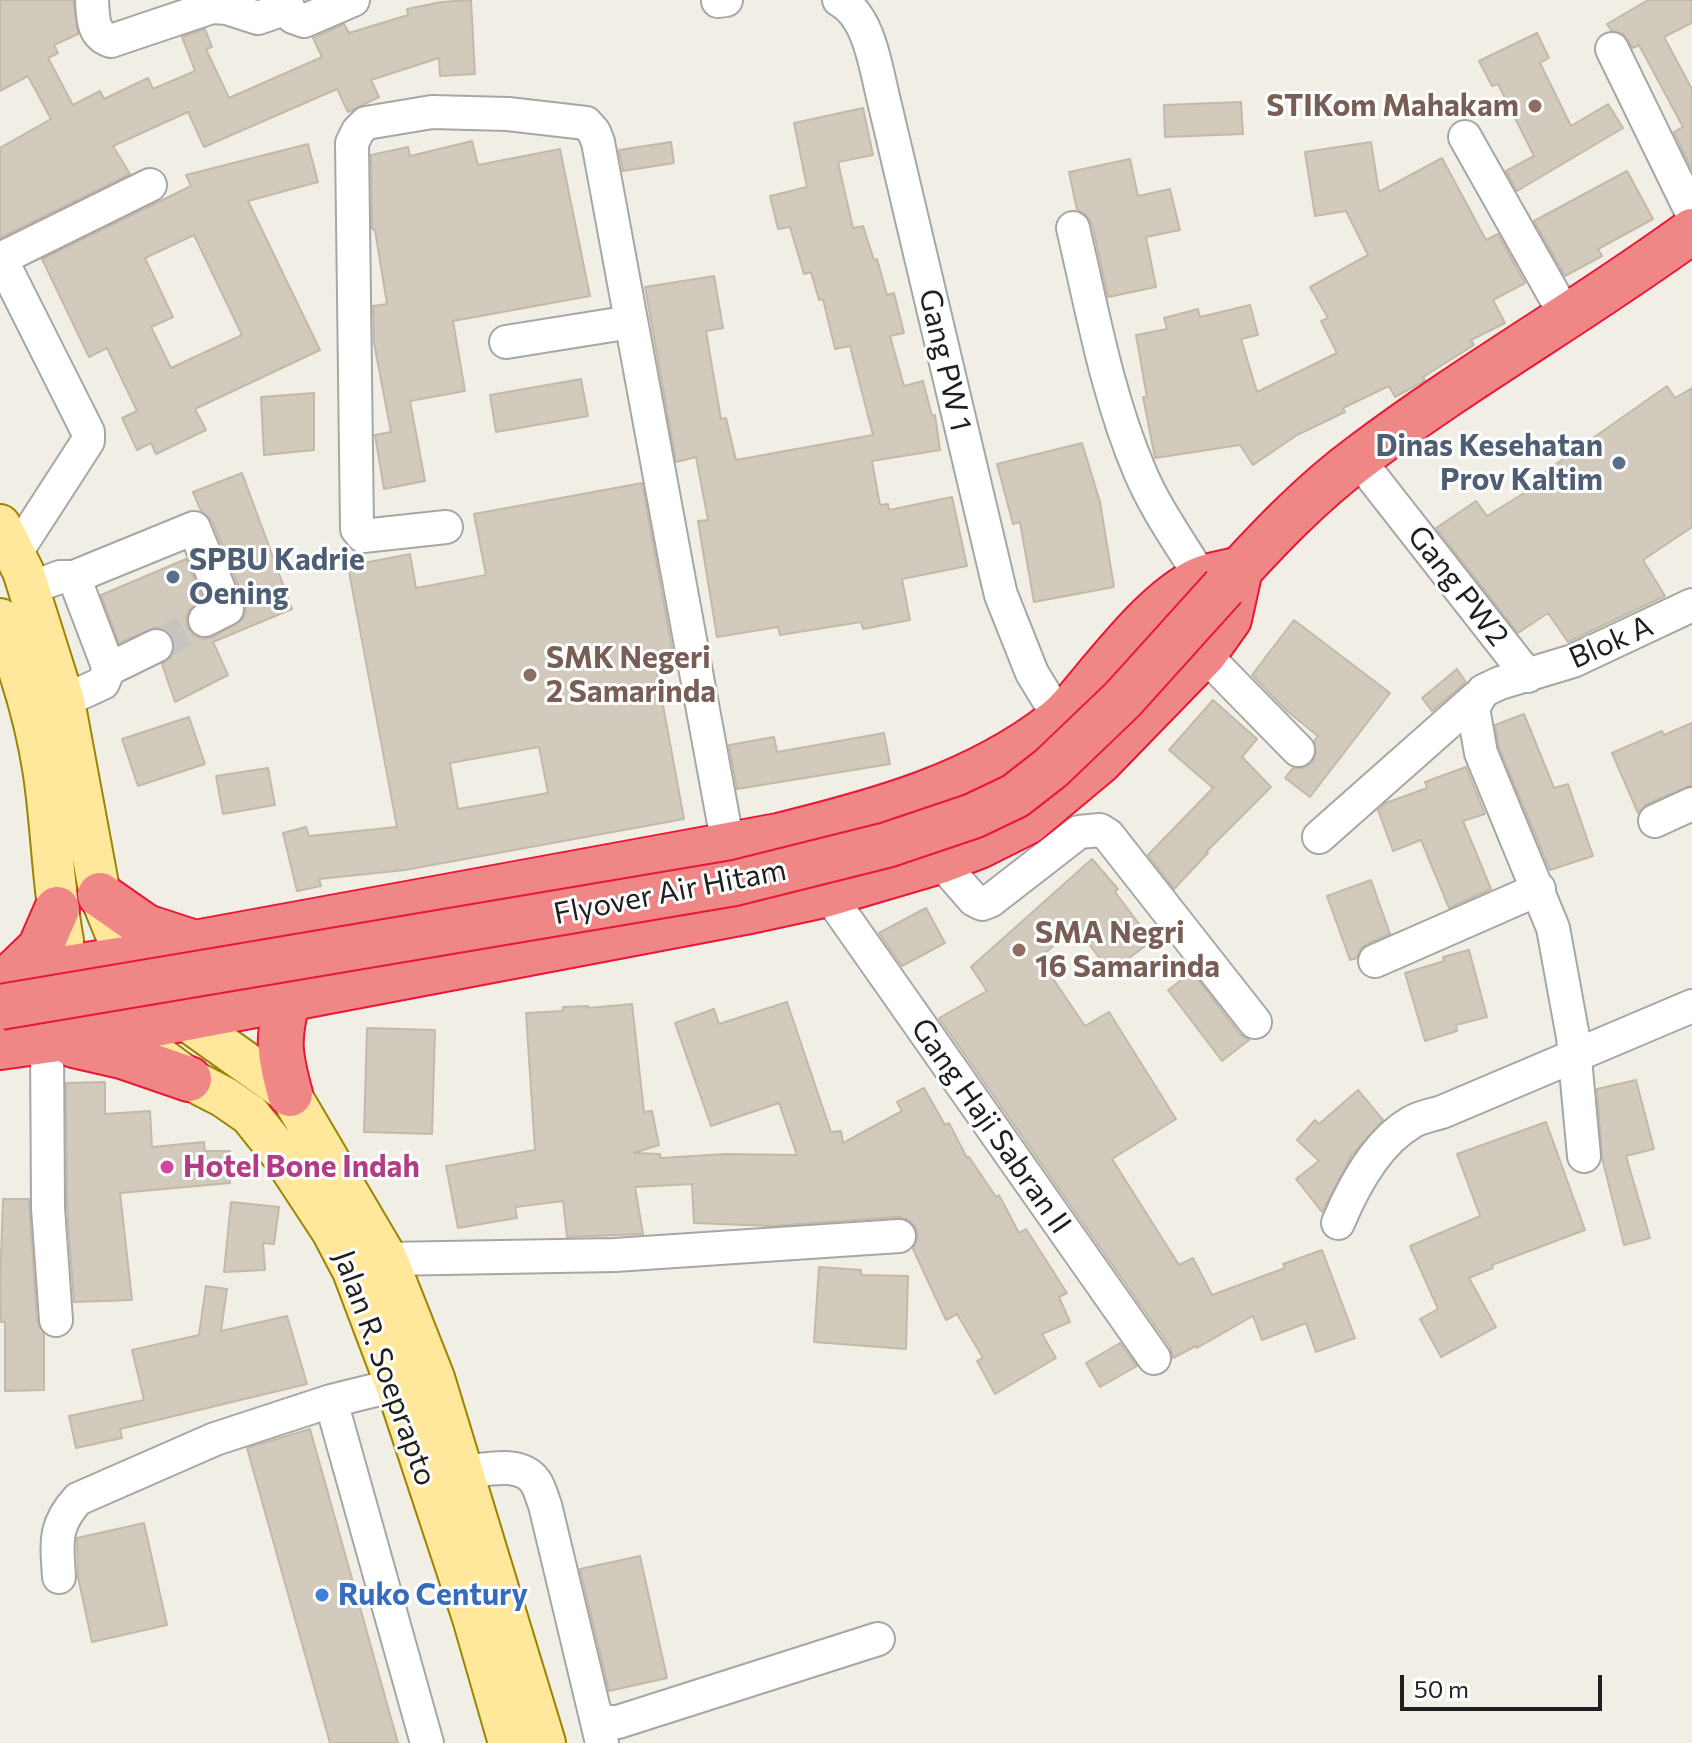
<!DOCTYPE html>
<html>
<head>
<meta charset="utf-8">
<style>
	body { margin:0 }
	#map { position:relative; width:1692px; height:1743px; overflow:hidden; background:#f1efe5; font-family:Commissioner,sans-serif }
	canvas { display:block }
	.scale { position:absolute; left:1400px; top:1675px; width:202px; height:36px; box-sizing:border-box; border:4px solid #1f1f1f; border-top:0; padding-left:10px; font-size:24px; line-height:28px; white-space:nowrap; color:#1f1f1f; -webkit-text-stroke:6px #fff; paint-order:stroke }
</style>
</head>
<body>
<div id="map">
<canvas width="1692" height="1743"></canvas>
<div class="scale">50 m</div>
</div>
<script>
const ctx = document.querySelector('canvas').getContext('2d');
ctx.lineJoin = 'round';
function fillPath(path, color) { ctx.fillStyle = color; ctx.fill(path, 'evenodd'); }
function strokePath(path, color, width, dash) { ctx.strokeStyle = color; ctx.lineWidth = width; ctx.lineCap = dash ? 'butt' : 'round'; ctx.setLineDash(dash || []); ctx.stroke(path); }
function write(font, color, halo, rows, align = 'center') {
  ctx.font = font + ' Commissioner,sans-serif'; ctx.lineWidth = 6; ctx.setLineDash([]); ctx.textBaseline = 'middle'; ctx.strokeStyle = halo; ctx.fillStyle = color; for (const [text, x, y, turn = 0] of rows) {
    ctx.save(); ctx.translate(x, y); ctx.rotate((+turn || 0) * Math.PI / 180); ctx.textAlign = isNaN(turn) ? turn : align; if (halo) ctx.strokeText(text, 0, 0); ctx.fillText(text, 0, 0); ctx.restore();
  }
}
const building = new Path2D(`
	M0 0H73L78 34 54 45 58 53 48 58 73 105 100 91 104 99 148 78 153 89 195 71 182 37 205 29 212 47 206 49 229 98 322 57 313 38 344 24 349 33 408 15 407 9 441 2 471 0 475 74 440 76 439 58 371 80 379 97 348 112 337 89 204 147 188 112 113 146 130 174 0 238V148L51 119 28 76 0 91Z
	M1648 0H1692V23L1664 37 1692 89V170L1674 132 1683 127 1639 45 1633 48 1623 34 1611 30 1607 24Z
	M1537 33 1549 58 1540 63 1571 126 1608 104 1623 128 1517 191 1506 171 1534 156 1498 84 1492 86 1479 61Z
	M1241 102 1243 134 1165 137 1164 105Z
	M863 108 873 155 838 162 853 228 863 226 874 260 877 259 887 295 894 293 904 333 890 336 904 386 923 381 932 416 935 415 940 450 872 461 880 505 888 504 889 510 952 497 967 566 902 579 910 620 863 629 861 622 780 635 778 627 717 637 698 521 708 520 696 457 676 462 645 287 714 276 723 328 706 331 721 419 726 418 736 460 873 435 850 346 835 349 823 299 819 300 811 272 804 274 790 227 778 229 770 196 807 187 794 123Z
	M472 141 478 165 560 149 590 296 453 321 465 391 410 401 425 481 384 489 375 435 391 432 374 343 373 306 387 304 375 230 372 229 371 155 408 147 410 156Z
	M671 142 674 163 623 171 619 150Z
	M1371 142 1379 192 1442 158 1486 240 1498 234 1525 283 1493 300 1505 323 1471 340 1474 345 1423 377 1425 380 1415 386 1395 397 1389 386 1343 408 1345 412 1297 435 1253 465 1240 445 1155 458 1143 397H1147L1136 335 1167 329 1164 318 1198 309 1200 317 1250 305 1258 335 1241 339 1257 392 1337 353 1321 321 1328 318 1310 287 1368 255 1346 211 1315 216 1305 152Z
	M308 144 318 182 248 201 320 350 195 409 206 430 156 454 151 443 137 450 122 418 137 411 107 348 89 357 42 259 191 186 186 175ZM194 235 242 335 171 368 151 327 173 317 145 258Z
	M1130 159 1138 196 1170 189 1180 230 1146 237 1156 287 1108 297 1092 224 1086 215 1077 210 1069 172Z
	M1627 171 1653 219 1598 249 1602 256 1565 276 1534 221Z
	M581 379 588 416 496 432 490 395Z
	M1667 386 1675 398 1692 388V527L1643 560 1665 596 1568 642 1548 613 1518 633 1436 528 1476 501 1487 516 1550 477 1546 471Z
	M314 393V450L264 455 261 397Z
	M1082 443 1100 502 1114 587 1034 602 1020 522 1013 524 997 464Z
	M242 473 292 609 213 642 228 675 175 702 162 664 172 656 175 647 173 637 166 630 157 627 119 643 101 595 186 559 203 600 190 609 186 618 188 628 194 635 203 639 213 637 242 620 246 612 245 602 212 521 201 511 193 492Z
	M642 483 676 670 657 673 684 819 405 870 319 879 321 886 297 891 283 833 306 827 309 836 397 827 348 566 410 554 416 588 486 575 474 514ZM539 747 548 793 458 809 450 763Z
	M1294 620 1390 693 1310 797 1285 778 1293 768H1303L1312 763 1316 754 1314 741 1318 736 1287 711 1252 675Z
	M1457 669 1466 682 1432 711 1422 698Z
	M1213 700 1257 739 1242 757 1271 787 1206 852 1208 853 1174 889 1148 855 1213 788 1169 750Z
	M1524 714 1554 788 1568 784 1593 856 1550 870 1499 748 1495 725Z
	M189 717 205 764 138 786 122 739Z
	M1692 723V785L1647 804 1638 813 1612 753 1662 731 1664 735Z
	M884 733 890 764 737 789 729 745 774 737 777 752Z
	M1466 767 1485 814 1463 821 1491 889 1449 908 1421 840 1393 851 1378 810 1386 803 1427 788 1425 782Z
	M268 768 275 805 223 814 216 776Z
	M1092 859 1118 889 1115 892 1152 941 1110 972 1076 927 1039 958 1085 1026 1109 1012 1176 1119 1112 1159 1179 1265 1193 1258 1212 1295 1285 1268 1283 1264 1322 1250 1355 1338 1316 1352 1306 1323 1262 1340 1253 1316 1197 1348 1196 1346 1173 1358 1170 1347 939 1018 987 991 971 967Z
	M1371 880 1390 934 1367 944 1360 949 1357 958 1350 960 1327 896Z
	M926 908 945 943 902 966 879 933Z
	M1469 950 1487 1017 1456 1025 1457 1031 1425 1041 1405 973 1444 961 1443 957Z
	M1192 972 1240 1034 1249 1040 1222 1061 1168 990Z
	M787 1002 831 1132 841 1131 843 1143 902 1111 897 1102 924 1088 945 1125 949 1123 967 1158 969 1157 996 1197 999 1195 1019 1233 1026 1229 1067 1293 1059 1297 1070 1322 1042 1334 1056 1358 995 1394 977 1361 983 1358 957 1314 946 1320 913 1249 918 1236 915 1226 907 1219 898 1217 771 1226 694 1223 692 1184 635 1187 643 1234 567 1237 563 1201 515 1207 517 1218 458 1228 446 1166 535 1150 526 1013 563 1011V1007L588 1006V1008L632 1004 644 1112 652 1111 659 1145 634 1153 660 1154 661 1158 725 1154 797 1155 779 1103 711 1126 675 1023 714 1009 719 1024Z
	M367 1028 435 1030 432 1134 364 1132Z
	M1636 1080 1654 1149 1626 1156 1650 1238 1624 1245 1602 1158 1597 1089Z
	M105 1082V1114L150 1111 152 1147 204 1142 205 1151H230V1183L120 1193 132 1300 74 1302 67 1207 66 1083Z
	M1358 1090 1383 1120 1352 1155 1322 1212 1296 1179 1319 1161 1297 1140 1315 1120 1319 1124Z
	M1546 1122 1585 1230 1492 1265 1493 1268 1469 1278 1496 1327 1441 1357 1420 1319 1438 1309 1410 1246 1480 1216 1457 1154Z
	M3 1199H29L37 1321 44 1334V1390L5 1391V1322H1L0 1286Z
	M231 1202 279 1207 274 1244 263 1243 265 1270 224 1272Z
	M819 1267 861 1270V1275L908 1276 906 1349 814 1342Z
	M206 1286 227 1289 221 1331 287 1316 307 1384 120 1429 122 1438 76 1448 69 1416 144 1400 132 1350 199 1335Z
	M1120 1343 1137 1366 1100 1387 1086 1363Z
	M310 1429 398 1743H330L247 1448Z
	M144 1523 167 1625 92 1642 78 1577 77 1538Z
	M640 1556 667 1678 609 1691 580 1569Z`);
fillPath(building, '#d1cabd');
strokePath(building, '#c4b9a6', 2);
strokePath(new Path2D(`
	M156 646 205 620`), '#c7c5bd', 32, [32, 16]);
const minor = new Path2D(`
	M92 0C93 17 92 35 111 41L212 7 227 8 258 18 287 8
	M284 0 293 17 304 21 353 0
	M839 0C870 16 876 70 884 101L1001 595 1032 673 1060 719
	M718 1 726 0
	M1612 49 1692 213
	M1465 137 1567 318
	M1073 228C1092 309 1107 395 1140 472 1156 510 1181 544 1202 579
	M0 259 150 185
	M1 259 88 432V441L15 554
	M506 342 631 322
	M1358 459 1528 676
	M446 527 363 536 357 529 352 143 358 131 366 123 432 112 508 114 586 123 594 132 598 142 728 845
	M74 577 194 528 227 609 205 620
	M28 589 60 577H74L109 669 103 683 64 701
	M1204 654 1298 750
	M109 669 156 646
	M1655 821 1692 804
	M1319 837 1476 698
	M940 861 974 900 982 904 990 901 1079 832 1100 830 1108 835 1255 1022
	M828 894 1154 1358
	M1375 961 1539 889
	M47 1042 48 1208 56 1320
	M1584 1156 1573 1037 1553 928 1481 753 1473 708 1483 691 1500 683 1573 661 1692 605
	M1338 1223C1353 1187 1377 1142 1412 1122 1420 1117 1432 1115 1442 1112L1692 1006
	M387 1259 615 1255 899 1236
	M331 1401 427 1743
	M463 1472C485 1470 520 1460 535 1481 540 1488 542 1498 545 1505L602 1743
	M59 1577C57 1543 53 1526 78 1499L215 1439 331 1401 396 1385
	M595 1714 605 1722H618L878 1639`);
const major = new Path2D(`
	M0 525 23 571 64 701 100 895 126 959 182 1017 290 1094 387 1259 434 1378 545 1743
	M0 619C20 668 36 721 44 774 52 830 53 886 63 941
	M163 1060 189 1079 224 1097 250 1115 282 1155 332 1231 353 1271 396 1385 473 1618 509 1743`);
const highway = new Path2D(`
	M1224 587C1266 541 1310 494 1360 457 1467 376 1584 310 1692 231
	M100 895 146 927 195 943
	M10 977 40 948 57 909
	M0 978 126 959 195 943 778 836C876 812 976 785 1057 721 1071 710 1082 694 1094 680 1122 647 1159 600 1199 580 1211 574 1227 573 1240 569
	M288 999C277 1039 279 1054 290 1094
	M74 1045 122 1056 189 1079
	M0 1047 124 1030 745 912 828 894 940 861 979 846 1027 822 1100 761 1204 654 1229 619 1240 569`);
strokePath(minor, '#a6a6a6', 36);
strokePath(major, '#9b8500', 44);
strokePath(highway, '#eb1636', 48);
strokePath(minor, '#fff', 32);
strokePath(major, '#ffe79c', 40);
strokePath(highway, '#ef8786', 44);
const highwayBridge = new Path2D(`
	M0 1007 735 883 887 845 973 816 1015 796 1051 768 1123 699 1224 587`);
strokePath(highwayBridge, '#eb1636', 48, []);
strokePath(highwayBridge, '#ef8786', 44);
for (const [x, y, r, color] of [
	[1535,106,8,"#8d6e63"],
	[1619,463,8,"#5c6f8a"],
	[173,577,8,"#5c6f8a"],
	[530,675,8,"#8d6e63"],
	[1019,950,8,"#8d6e63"],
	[167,1167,8,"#d1479c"],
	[322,1595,8,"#3f7fe0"]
]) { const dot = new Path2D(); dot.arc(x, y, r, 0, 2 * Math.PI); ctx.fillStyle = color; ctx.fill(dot); strokePath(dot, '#fff', 3); }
write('bold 30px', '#785e54', '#fff', [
	["STIKom Mahakam",1519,106,"right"],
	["SMK Negeri",546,658],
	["2 Samarinda",546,692],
	["SMA Negri",1035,933],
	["16 Samarinda",1035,967]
], 'left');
write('30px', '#1f1f1f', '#fff', [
	["Gang PW 1",945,360,77],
	["Gang PW2",1458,586,52],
	["Blok A",1611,642,-24],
	["Flyover Air Hitam",670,892,-11],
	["Gang Haji Sabran II",991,1126,55],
	["Jalan R. Soeprapto",385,1368,70]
]);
write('bold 30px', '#4e5e75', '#fff', [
	["Dinas Kesehatan",1603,446],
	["Prov Kaltim",1603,480],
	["SPBU Kadrie",189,560,"left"],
	["Oening",189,594,"left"]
], 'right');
write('bold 30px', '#b23c85', '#fff', [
	["Hotel Bone Indah",183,1167]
], 'left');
write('bold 30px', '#366cbe', '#fff', [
	["Ruko Century",338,1595]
], 'left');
</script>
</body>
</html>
